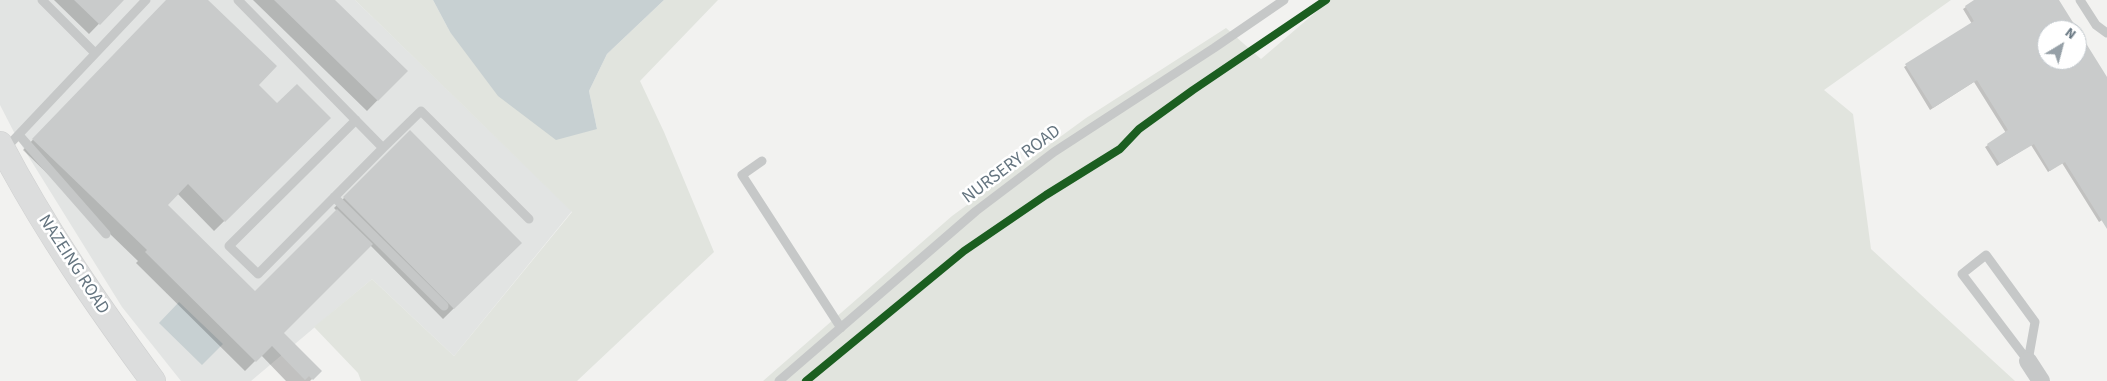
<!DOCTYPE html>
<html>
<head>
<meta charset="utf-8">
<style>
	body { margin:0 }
	#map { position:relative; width:2107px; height:381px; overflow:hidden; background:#f2f2f0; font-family:"Source Sans 3",sans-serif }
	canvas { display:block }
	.north { position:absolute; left:2037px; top:20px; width:50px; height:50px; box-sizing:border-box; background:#fff; border:1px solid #c1c7cc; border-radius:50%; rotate:37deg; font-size:14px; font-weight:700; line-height:20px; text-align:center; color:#64747f }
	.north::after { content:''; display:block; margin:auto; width:18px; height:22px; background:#96a0a7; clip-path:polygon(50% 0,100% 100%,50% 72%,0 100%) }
</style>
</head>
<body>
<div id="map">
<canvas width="2107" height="381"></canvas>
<div class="north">N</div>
</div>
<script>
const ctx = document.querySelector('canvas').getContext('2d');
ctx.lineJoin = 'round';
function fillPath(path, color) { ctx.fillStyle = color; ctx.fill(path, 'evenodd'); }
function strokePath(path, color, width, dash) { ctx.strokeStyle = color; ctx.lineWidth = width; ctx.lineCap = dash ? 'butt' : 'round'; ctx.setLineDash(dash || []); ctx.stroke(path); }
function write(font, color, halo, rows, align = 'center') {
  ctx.font = font + ' "Source Sans 3",sans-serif'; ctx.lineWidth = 5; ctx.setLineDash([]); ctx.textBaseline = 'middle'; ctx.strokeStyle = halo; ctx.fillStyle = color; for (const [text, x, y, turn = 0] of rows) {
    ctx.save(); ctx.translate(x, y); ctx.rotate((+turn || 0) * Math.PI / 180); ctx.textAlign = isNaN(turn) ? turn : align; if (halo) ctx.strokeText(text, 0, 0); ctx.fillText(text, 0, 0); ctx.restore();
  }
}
fillPath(new Path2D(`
	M0 0H355L572 211 454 356 372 279 251 381H181L122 307 17 138 0 105Z`), '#e2e4e3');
fillPath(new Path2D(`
	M355 0H433L450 32 597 129 589 91 607 54 664 0H718L640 81 664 132 714 252 577 381H361L358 373 314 327 372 279 454 356 572 212Z
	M1330 0H1951L1824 90 1853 114 1871 249 2015 381H763L952 216 1086 118 1226 28 1261 59Z`), '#e1e4de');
fillPath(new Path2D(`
	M433 0H664L607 54 589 91 597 129 556 140 498 96 450 32Z
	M179 302 223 344 202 365 159 323Z`), '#c7d0d2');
fillPath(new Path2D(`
	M54 0H122L89 34Z
	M168 0H207L257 85 278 105 329 118 214 231 177 193 166 205 255 293 337 211 334 208 410 132 520 243 443 319 370 245 283 333 320 371 310 381H286L261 355 245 371 136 263 138 261 23 150Z
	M253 0H333L406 71 367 111Z
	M1976 0H2058L2076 30H2047V60H2077V31L2107 80V217L2099 222 2062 163 2048 172 2031 145 1997 166 1985 147 2006 133 1974 82 1930 110 1904 67 1972 24 1963 9Z`), '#0003');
fillPath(new Path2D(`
	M74 0H124L100 25Z
	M166 0H208L277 66 259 85 277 103 297 84 331 118 225 222 188 184 168 205 255 291 337 209 373 244 284 333 322 371 313 380 309 376 305 380 272 346 256 362 145 252 147 250 32 139Z
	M274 0H335L408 71 378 101Z
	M1974 0H2059L2107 77V229L2065 162 2050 171 2034 144 2000 164 1987 144 2008 130 1977 80 1933 108 1905 64 1974 21 1965 6ZM2047 30H2077V60H2047Z
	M410 130 522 243 454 309 343 197Z`), '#c9cbcb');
const secondary = new Path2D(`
	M0 144C44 228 97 305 153 381`);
strokePath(secondary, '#cfd0d0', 26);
strokePath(new Path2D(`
	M42 0 95 53
	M238 0 383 148 421 111 529 219
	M2080 0 2096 25 2107 33
	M356 120 229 246 258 274 383 148
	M19 135 106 234
	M5 149 146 0
	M762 161 742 175 841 328
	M334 197 444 306
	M1986 255 2035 322 2028 361 1962 274Z
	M779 381 976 211 1054 152 1214 48 1284 0`), '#c6c8c8', 9);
strokePath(new Path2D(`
	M2028 361 2041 381`), '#c6c8c8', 18);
strokePath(secondary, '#dcdddd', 25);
strokePath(new Path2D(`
	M806 381 964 251 1046 195 1120 149 1139 129 1193 90 1326 0`), '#1b5e20', 8);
write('18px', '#64747f', '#fff', [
	["NURSERY ROAD",1012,165,-37],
	["NAZEING ROAD",73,265,57]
]);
</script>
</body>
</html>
